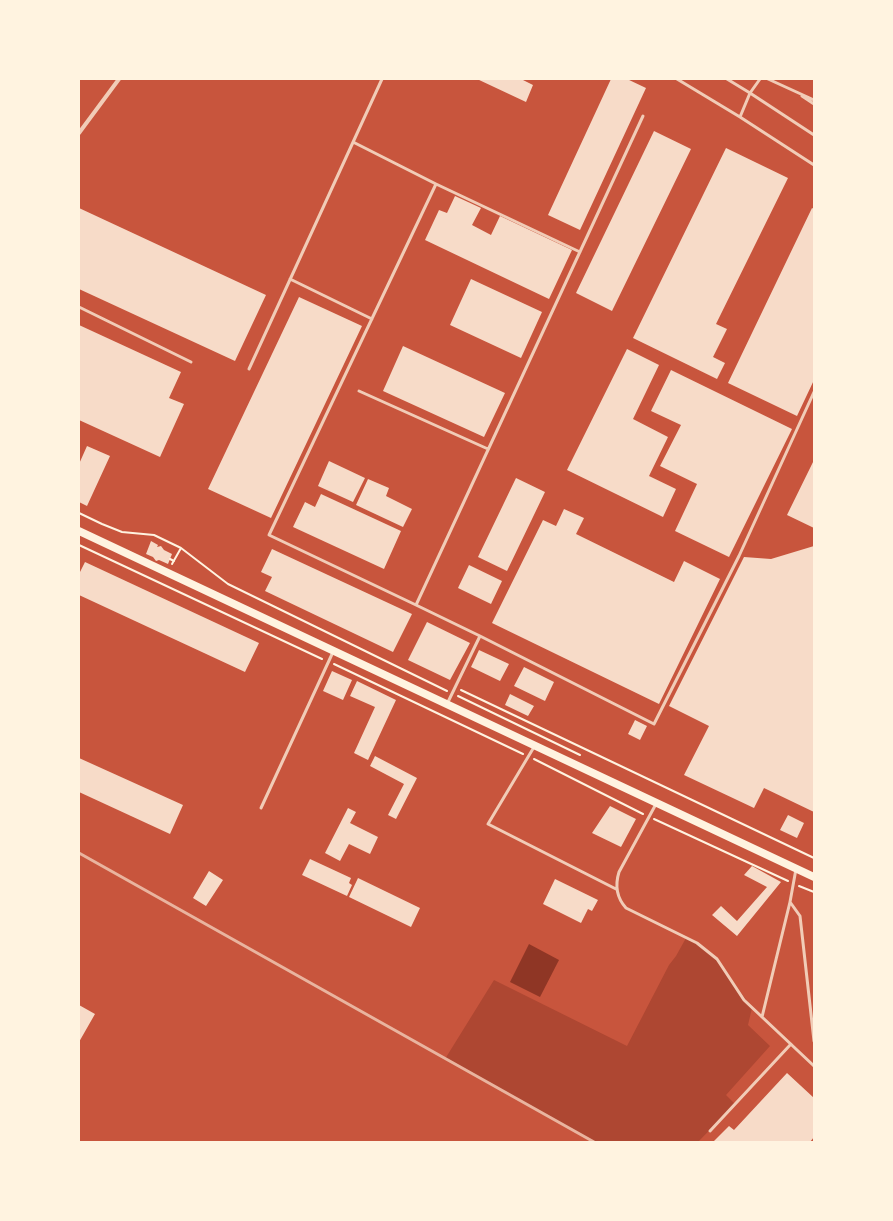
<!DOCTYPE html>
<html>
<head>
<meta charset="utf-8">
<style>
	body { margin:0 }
	#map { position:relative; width:893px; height:1221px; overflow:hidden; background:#c8553d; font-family:"Exo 2",sans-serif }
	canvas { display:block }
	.frame { position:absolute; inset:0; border:80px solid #fff3e0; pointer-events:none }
</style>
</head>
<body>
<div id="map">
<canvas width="893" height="1221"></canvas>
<div class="frame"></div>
</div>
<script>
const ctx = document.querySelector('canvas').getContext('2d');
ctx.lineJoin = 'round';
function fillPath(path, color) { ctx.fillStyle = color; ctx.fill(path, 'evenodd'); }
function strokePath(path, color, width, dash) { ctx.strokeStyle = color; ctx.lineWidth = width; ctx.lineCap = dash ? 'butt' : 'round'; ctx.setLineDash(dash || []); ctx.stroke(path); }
fillPath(new Path2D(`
	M686 938 697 943 717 959 752 1008 748 1025 770 1046 726 1095 735 1104 698 1142H594L445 1059 494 980 627 1046 669 965 676 956Z`), '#ae4732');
fillPath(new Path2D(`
	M529 944 559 960 540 997 510 982Z`), '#8f3625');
fillPath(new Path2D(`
	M477 79H521L533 85 526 102Z
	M611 79H627L646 88 580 230 548 215Z
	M654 131 691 149 612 311 576 293Z
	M726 148 788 178 716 324 727 329 713 357 725 363 717 379 633 338Z
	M455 196 481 208 472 225 491 235 500 216 572 250 549 299 425 240 439 210 447 213Z
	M79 208 266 295 235 361 79 289Z
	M812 208 814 209V380L797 416 728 383Z
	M471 279 542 312 521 358 450 325Z
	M299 297 362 326 271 518 208 489Z
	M79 325 181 372 169 398 184 404 160 457 79 420Z
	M403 346 505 393 484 437 383 391Z
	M627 349 659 365 633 419 668 437 649 476 676 489 663 517 567 470Z
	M671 370 792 429 729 557 675 531 697 484 660 466 681 425 651 411Z
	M87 446 110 456 87 506 79 502V464Z
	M814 460V528L787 515Z
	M329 461 365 478 353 502 318 486Z
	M516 478 545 492 507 571 478 557Z
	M368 479 389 488 386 496 412 509 403 527 356 505Z
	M321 494 401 531 384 569 293 527 305 502 315 507Z
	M564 509 584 518 576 534 674 582 684 561 720 579 659 704 492 623 543 520 556 526Z
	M151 541 158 545 157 547 161 546 164 550 172 554 168 564 159 560 156 561 153 557 146 554Z
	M814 546V812L764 788 754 808 684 775 709 726 669 706 744 557 771 559Z
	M272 549 412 614 393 652 265 591 272 577 261 572Z
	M85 562 259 643 245 672 79 595V574Z
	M469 565 502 581 491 604 458 588Z
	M427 622 470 643 450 680 408 660Z
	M479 650 509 664 500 681 471 667Z
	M524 667 554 682 545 701 514 686Z
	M332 671 352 680 343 700 323 691Z
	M357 681 396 700 368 760 354 753 375 707 350 696Z
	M510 694 534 706 528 716 505 705Z
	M635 720 647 726 640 740 628 734Z
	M375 756 417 778 396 819 388 815 404 784 370 766Z
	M79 758 183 805 170 834 79 792Z
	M610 806 636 819 621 847 592 833Z
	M348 808 356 812 350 823 378 837 370 854 349 844 340 861 325 853Z
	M788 815 804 823 797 838 780 830Z
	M310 859 351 878 349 883 352 885 347 896 302 875Z
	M752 866 781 882 737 936 712 915 721 906 737 921 767 887 744 875Z
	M209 871 223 880 206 906 193 898Z
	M358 878 420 908 411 927 349 897Z
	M555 879 598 900 592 911 588 909 581 923 543 904Z
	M79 1005 95 1014 79 1042Z
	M787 1073 814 1098V1137L810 1142H713L729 1126 734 1130Z`), '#f7dbc8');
strokePath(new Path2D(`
	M79 513 102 524 122 532 154 535 181 548 228 584 447 691
	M79 545 322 659
	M170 559 174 561
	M172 564 181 548
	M334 664 523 754
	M461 690 814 858
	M458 696 580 755
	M534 759 643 814
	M654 819 788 881
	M799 886 814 892`), '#fff3e0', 2);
strokePath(new Path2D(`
	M677 79 740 117
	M727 79 750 93 814 135
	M760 79 750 93 740 117 814 165
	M768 79 814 100
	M802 96 814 104
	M353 142 436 184
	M290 279 372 319
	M79 307 191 362
	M249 369 382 79
	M359 391 488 449
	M416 605 269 535 436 184 580 252
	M480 636 416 605 643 116
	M447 704 480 636 654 724 739 556 814 392
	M534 747 488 824 616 889
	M656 804 619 872C615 885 616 897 626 908L697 943 717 959 744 1000 814 1066
	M261 808 333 652
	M790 902 800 916 814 1041
	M762 1017 790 902 796 869
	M710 1131 791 1044`), '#f1ccb7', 3);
strokePath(new Path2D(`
	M79 133 119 79`), '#f1ccb7', 4);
strokePath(new Path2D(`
	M79 531 814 877`), '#fff3e0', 8);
strokePath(new Path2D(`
	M79 853 594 1142`), '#e9b49f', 3);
</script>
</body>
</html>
